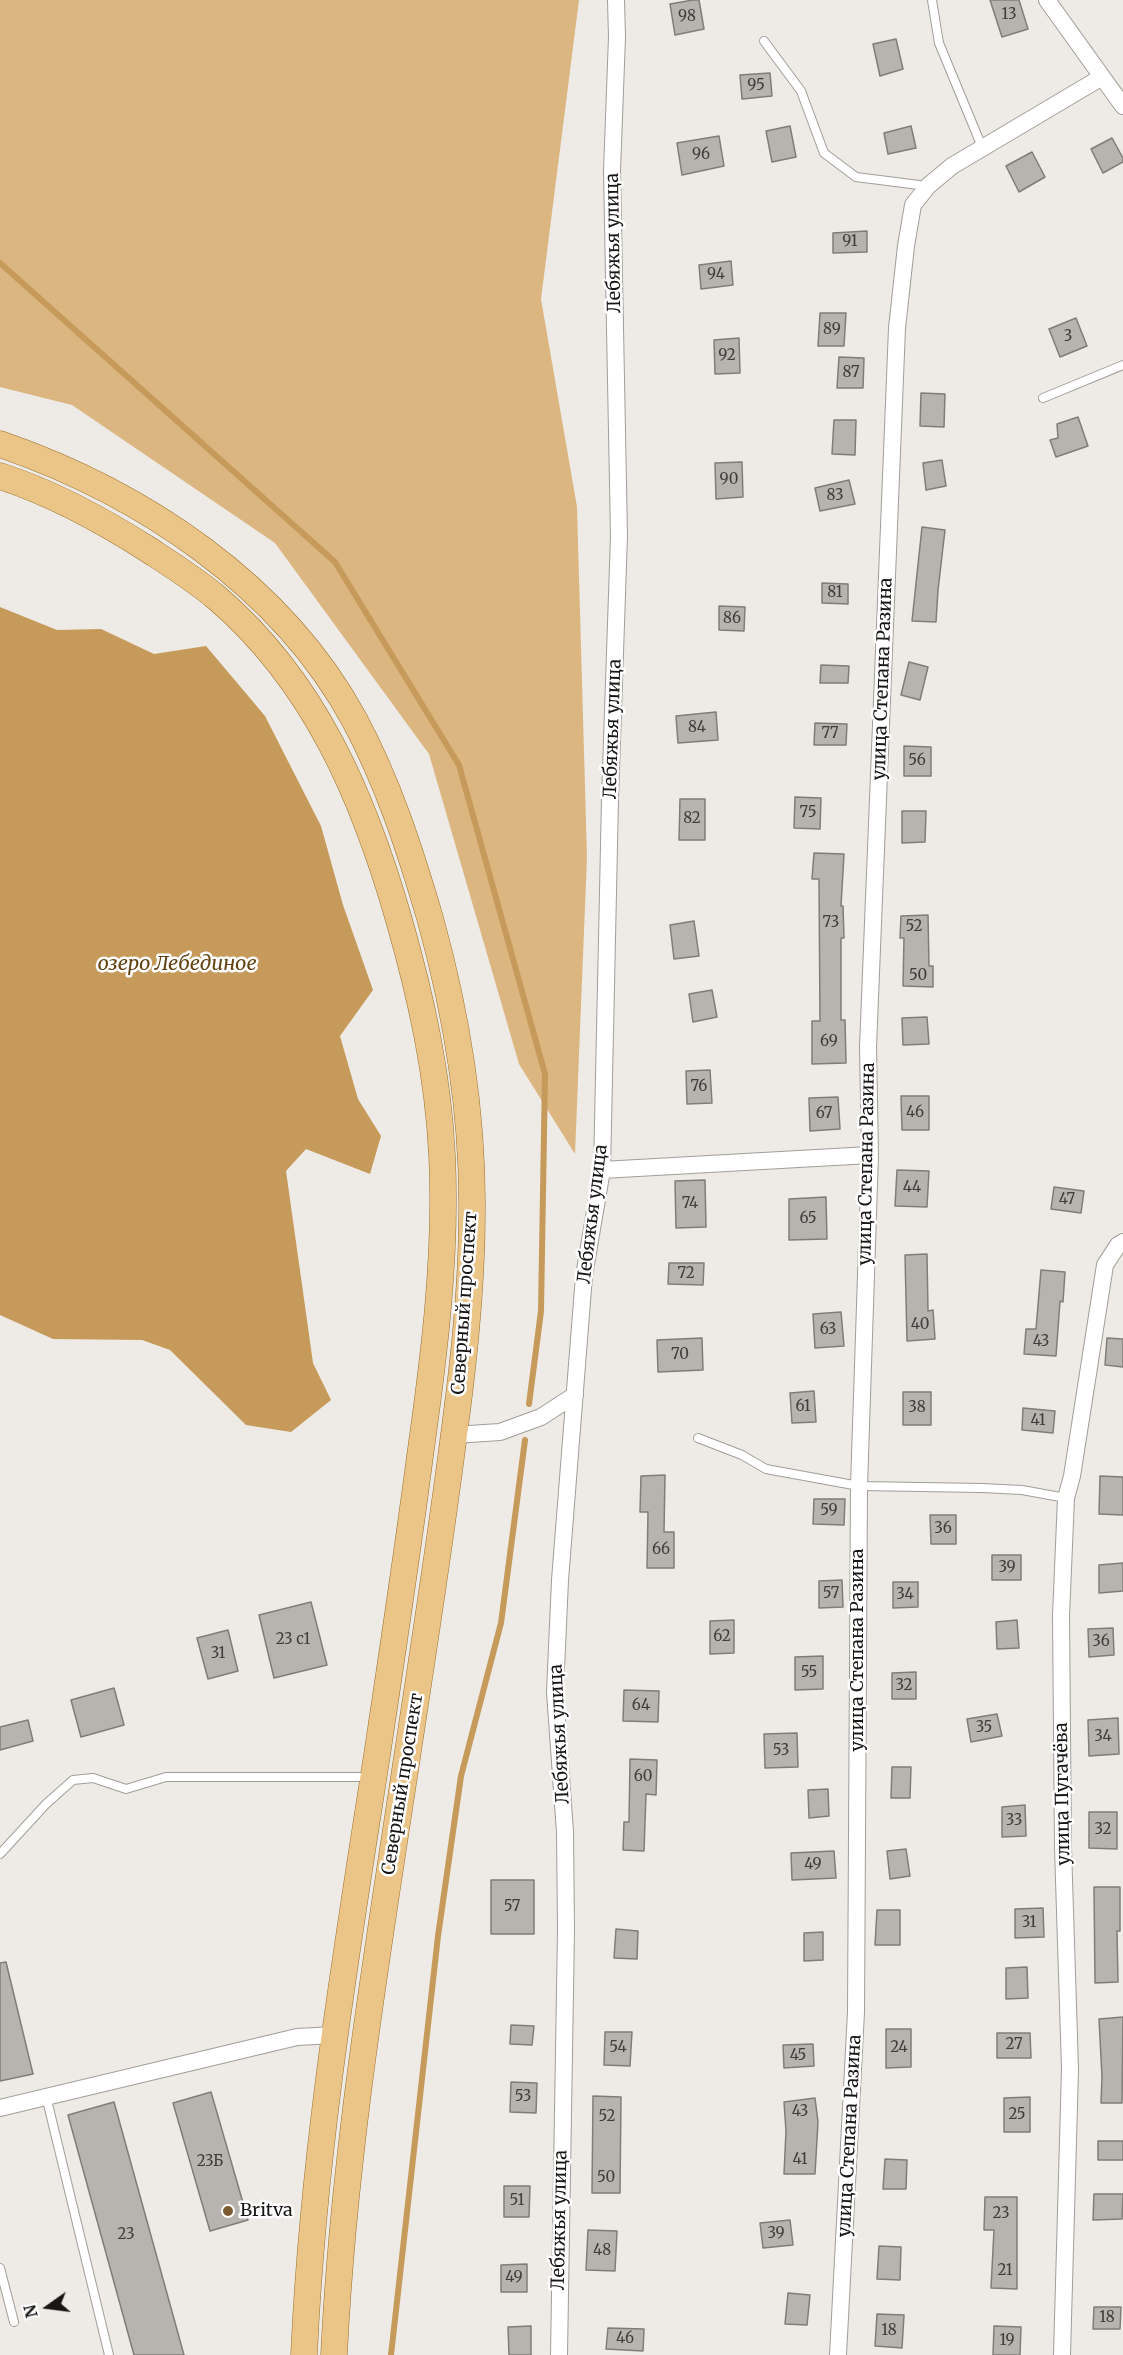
<!DOCTYPE html>
<html>
<head>
<meta charset="utf-8">
<style>
	body { margin:0 }
	#map { position:relative; width:1123px; height:2355px; overflow:hidden; background:#eeeae5; font-family:Merriweather,serif }
	canvas { display:block }
	.north { position:absolute; left:18px; top:2277px; width:60px; height:60px; -webkit-text-stroke:4px #fff; paint-order:stroke; rotate:256deg; font-size:16px; font-weight:700; line-height:24px; text-align:center; color:#171615 }
	.north::after { content:''; display:block; margin:auto; width:21px; height:27px; background:#171615; clip-path:polygon(50% 0,100% 100%,50% 72%,0 100%) }
</style>
</head>
<body>
<div id="map">
<canvas width="1123" height="2355"></canvas>
<div class="north">N</div>
</div>
<script>
const ctx = document.querySelector('canvas').getContext('2d');
ctx.lineJoin = 'round';
function fillPath(path, color) { ctx.fillStyle = color; ctx.fill(path, 'evenodd'); }
function strokePath(path, color, width, dash) { ctx.strokeStyle = color; ctx.lineWidth = width; ctx.lineCap = dash ? 'butt' : 'round'; ctx.setLineDash(dash || []); ctx.stroke(path); }
function write(font, color, halo, rows, align = 'center') {
  ctx.font = font + ' Merriweather,serif'; ctx.lineWidth = 5; ctx.setLineDash([]); ctx.textBaseline = 'middle'; ctx.strokeStyle = halo; ctx.fillStyle = color; for (const [text, x, y, turn = 0] of rows) {
    ctx.save(); ctx.translate(x, y); ctx.rotate((+turn || 0) * Math.PI / 180); ctx.textAlign = isNaN(turn) ? turn : align; if (halo) ctx.strokeText(text, 0, 0); ctx.fillText(text, 0, 0); ctx.restore();
  }
}
fillPath(new Path2D(`
	M0 0H579L541 299 577 507 587 857 575 1154 519 1064 429 754 275 543 72 405 0 387Z`), '#dbb681');
fillPath(new Path2D(`
	M0 607 57 630 101 629 154 654 206 646 265 716 321 826 343 905 373 990 340 1036 358 1099 381 1136 370 1174 306 1149 286 1171 313 1363 331 1400 291 1432 246 1425 170 1350 142 1340 53 1339 0 1315Z`), '#c69a5a');
strokePath(new Path2D(`
	M0 263 335 562 459 765 545 1074 541 1311 529 1404
	M391 2355 438 1936 461 1776 501 1623 525 1440`), '#c69a5a', 6);
const building = new Path2D(`
	M693 0H699L704 29 675 35 670 4Z
	M990 0H1019L1028 29 1002 37Z
	M896 39 903 69 880 76 873 44Z
	M770 73 772 96 742 99 740 75Z
	M790 126 796 157 772 162 766 131Z
	M911 126 916 148 888 154 884 133Z
	M719 136 724 166 682 175 677 143Z
	M1112 138 1123 158V162L1103 173 1091 149Z
	M1032 152 1045 177 1019 192 1006 166Z
	M867 231V252L833 253V233Z
	M731 261 733 285 701 289 699 265Z
	M820 313H846L844 346H818Z
	M1076 318 1087 346 1060 357 1049 329Z
	M739 338 740 373 715 374 714 340Z
	M839 357 864 358 863 388H837Z
	M921 393 945 394 944 427 920 426Z
	M1078 417 1088 446 1056 457 1050 440 1058 438 1057 424Z
	M834 420H856L855 455 832 454Z
	M942 460 946 486 926 490 923 463Z
	M742 462 743 497 716 499 715 463Z
	M849 480 855 504 820 511 815 488Z
	M922 527 945 530 938 590 936 622 912 621Z
	M822 583 848 584V604L822 603Z
	M719 606 745 607 744 631 719 630Z
	M909 662 928 667 920 700 901 695Z
	M821 665 849 666 848 683H820Z
	M716 712 718 740 678 743 676 716Z
	M815 723 847 724 846 745H814Z
	M904 746 931 747V776H904Z
	M795 797 821 798 820 829 794 828Z
	M680 799H705V840H679Z
	M902 811H926L925 842 902 843Z
	M814 853 844 854 841 906H843L844 938H841V1020H845L846 1063 812 1064V1021H820L819 879H812Z
	M928 915 929 966H933V987L903 986 904 938H900L901 916Z
	M694 921 699 956 674 959 670 925Z
	M712 990 717 1017 693 1022 689 994Z
	M927 1017 929 1044 903 1045 902 1018Z
	M710 1070 712 1103 687 1104 686 1071Z
	M901 1096H929V1130H902Z
	M838 1097 840 1129 810 1131 809 1098Z
	M897 1170 929 1171 927 1207 895 1206Z
	M705 1180 706 1227 676 1228 675 1181Z
	M1054 1187 1084 1191 1081 1213 1051 1209Z
	M826 1197 827 1239 789 1240V1199Z
	M927 1254 928 1311 933 1310 935 1339 907 1341 905 1255Z
	M669 1263H704L703 1285 668 1284Z
	M1041 1270 1065 1272 1063 1302 1060 1301 1056 1356 1024 1354 1026 1329H1036Z
	M841 1312 844 1346 815 1348 813 1314Z
	M702 1338 703 1370 658 1372 657 1340Z
	M1107 1338 1123 1339V1367L1105 1365Z
	M814 1391 816 1422 792 1423 790 1393Z
	M903 1392H931V1425H903Z
	M1023 1408 1055 1411 1053 1433 1022 1430Z
	M665 1475 664 1532H674V1568H647L648 1512H640L641 1476Z
	M1100 1476 1123 1477V1515L1099 1514Z
	M814 1499H845L844 1525 813 1524Z
	M930 1515H956V1544H931Z
	M992 1555H1021V1580H992Z
	M1123 1563V1591L1099 1593V1565Z
	M842 1580 843 1607 819 1608V1581Z
	M893 1582H918V1607L893 1608Z
	M311 1602 327 1665 274 1678 259 1615Z
	M734 1620V1653L710 1654V1621Z
	M1017 1620 1019 1648 997 1649 996 1622Z
	M1113 1628 1114 1655 1089 1657 1088 1629Z
	M228 1630 238 1671 208 1679 197 1638Z
	M823 1656V1689L795 1690V1657Z
	M916 1672V1699H892V1673Z
	M114 1688 124 1725 81 1737 71 1700Z
	M624 1690 659 1691 658 1722 623 1721Z
	M997 1714 1002 1736 971 1742 967 1719Z
	M1118 1718 1119 1754 1089 1756 1088 1720Z
	M28 1720 33 1741 0 1750V1727Z
	M797 1733 798 1767 765 1768 764 1734Z
	M630 1759 657 1760 656 1795 646 1794 644 1851 623 1850 624 1822H629Z
	M892 1767H911L910 1798H891Z
	M828 1789 829 1816 809 1818 808 1790Z
	M1025 1805 1026 1836 1002 1837V1807Z
	M1089 1812H1117V1849L1089 1848Z
	M906 1849 910 1876 890 1879 887 1851Z
	M834 1851 836 1878 792 1880 791 1853Z
	M491 1880H534V1934H491Z
	M1094 1887H1120V1931H1117L1118 1982 1095 1983Z
	M1043 1908 1044 1937 1015 1938V1909Z
	M877 1910H900V1945H875Z
	M616 1929 638 1931 637 1959 614 1958Z
	M823 1932V1960L804 1961V1933Z
	M6 1962 33 2074 0 2081V1963Z
	M1027 1967 1028 1998 1006 1999V1968Z
	M1123 2017 1122 2103H1101L1102 2077 1099 2019Z
	M511 2025 534 2026 532 2045 510 2044Z
	M886 2029H911V2067L886 2068Z
	M605 2032H632L630 2066 604 2065Z
	M997 2033H1030L1031 2058H997Z
	M813 2044 814 2066 784 2068 783 2045Z
	M511 2082 537 2083 536 2113 510 2112Z
	M211 2092 248 2220 210 2231 173 2103Z
	M593 2096 621 2097 620 2193H592Z
	M1030 2097V2132H1004V2098Z
	M815 2098 818 2122 815 2174H784L786 2131 784 2102Z
	M114 2102 184 2355H134L68 2115Z
	M1098 2141H1123V2160H1098Z
	M885 2159 907 2160 906 2189H883Z
	M504 2186H530L529 2217H504Z
	M1094 2194H1123L1122 2219 1093 2220Z
	M985 2197H1017V2289L991 2288 994 2230H984Z
	M790 2220 793 2245 763 2248 760 2223Z
	M588 2230 617 2231 615 2271 586 2270Z
	M879 2246 901 2247 900 2280 877 2279Z
	M527 2264V2292H501V2265Z
	M788 2293 810 2295 807 2325 785 2324Z
	M1094 2307H1121L1120 2329H1093Z
	M877 2314 904 2315 902 2348 875 2346Z
	M531 2326V2355H509L508 2327Z
	M994 2326 1021 2327 1020 2355H993Z
	M608 2328 644 2329 643 2351 606 2349Z`);
fillPath(building, '#b7b4af');
strokePath(building, '#807d79', 1.5);
const service = new Path2D(`
	M932 0 939 43 982 147
	M764 41 801 91 824 153 856 177 927 186
	M1043 398 1123 365
	M698 1438 742 1455 766 1469 859 1486 982 1488 1022 1490 1066 1498
	M0 1854 46 1804 73 1780 93 1778 126 1789 166 1777H370
	M46 2096 109 2355
	M0 2268 14 2322`);
const minor = new Path2D(`
	M1047 0 1123 106
	M602 1170 870 1155
	M454 1435 500 1432 541 1417 575 1395
	M0 2108 297 2037 335 2035
	M559 2355 566 1930 565 1832 555 1692 560 1580 584 1276 602 1170 610 799 619 536 612 171 617 37 616 0
	M838 2355 856 2012 859 1486 870 1155 868 1047 897 328 906 246 913 205 928 186 952 166 1102 77
	M1062 2355 1070 2069 1063 1848 1061 1616 1066 1498 1072 1476 1105 1265 1118 1245 1123 1242`);
const primary = new Path2D(`
	M0 444C142 493 281 585 354 719 388 782 410 850 430 918 457 1015 473 1111 472 1212 472 1294 462 1376 451 1457 439 1548 425 1640 411 1731 380 1938 344 2145 334 2355
	M0 476C53 493 102 520 149 550 172 565 196 580 217 598 315 682 364 798 399 920 421 997 438 1074 442 1155 447 1255 434 1357 420 1456 407 1556 392 1655 377 1755 346 1954 313 2153 304 2355`);
strokePath(service, '#a19e99', 10);
strokePath(minor, '#a19e99', 18);
strokePath(primary, '#986f2c', 27);
strokePath(service, '#fff', 8);
strokePath(minor, '#fff', 16);
strokePath(primary, '#ebc588', 26);
for (const [x, y, r, color] of [
	[228,2211,6,"#7a5c30"]
]) { const dot = new Path2D(); dot.arc(x, y, r, 0, 2 * Math.PI); ctx.fillStyle = color; ctx.fill(dot); strokePath(dot, '#fff', 2); }
write('15px', '#3f3e3c', null, [
	["13",1009,15],
	["98",687,17],
	["95",756,86],
	["96",701,155],
	["91",850,242],
	["94",716,275],
	["89",832,330],
	["3",1068,337],
	["92",727,356],
	["87",851,373],
	["90",729,480],
	["83",835,496],
	["81",835,593],
	["86",732,619],
	["84",697,728],
	["77",830,734],
	["56",917,761],
	["75",808,813],
	["82",692,819],
	["73",831,923],
	["52",914,927],
	["50",918,976],
	["69",829,1042],
	["76",699,1087],
	["46",915,1113],
	["67",824,1114],
	["44",912,1188],
	["47",1067,1200],
	["74",690,1204],
	["65",808,1219],
	["72",686,1274],
	["40",920,1325],
	["63",828,1330],
	["43",1041,1342],
	["70",680,1355],
	["61",803,1407],
	["38",917,1408],
	["41",1038,1421],
	["59",829,1511],
	["36",943,1529],
	["66",661,1550],
	["39",1007,1568],
	["57",831,1594],
	["34",905,1595],
	["62",722,1637],
	["23 с1",293,1640],
	["36",1101,1642],
	["31",218,1654],
	["55",809,1673],
	["32",904,1686],
	["64",641,1706],
	["35",984,1728],
	["34",1103,1737],
	["53",781,1751],
	["60",643,1777],
	["33",1014,1821],
	["32",1103,1830],
	["49",813,1865],
	["57",512,1907],
	["31",1029,1923],
	["27",1014,2045],
	["54",618,2048],
	["24",899,2048],
	["45",798,2056],
	["53",523,2097],
	["43",800,2112],
	["25",1017,2115],
	["52",607,2117],
	["41",800,2160],
	["23Б",210,2162],
	["50",606,2178],
	["51",517,2201],
	["23",1001,2214],
	["39",776,2234],
	["23",126,2235],
	["48",602,2251],
	["21",1005,2271],
	["49",514,2278],
	["18",1107,2318],
	["18",889,2331],
	["46",625,2339],
	["19",1007,2341]
]);
write('18px', '#171615', '#fff', [
	["Лебяжья улица",614,243,-91],
	["улица Степана Разина",883,679,-88],
	["Лебяжья улица",613,729,-88],
	["улица Степана Разина",867,1164,-89],
	["Лебяжья улица",593,1214,-83],
	["Северный проспект",465,1303,-86],
	["улица Степана Разина",858,1650,-90],
	["Лебяжья улица",560,1734,-93],
	["Северный проспект",403,1784,-81],
	["улица Пугачёва",1063,1794,-91],
	["улица Степана Разина",850,2136,-87],
	["Лебяжья улица",560,2220,-89]
]);
write('18px', '#171615', '#fff', [
	["Britva",240,2211]
], 'left');
write('italic 20px', '#624311', '#fff', [
	["озеро Лебединое",177,964]
]);
</script>
</body>
</html>
